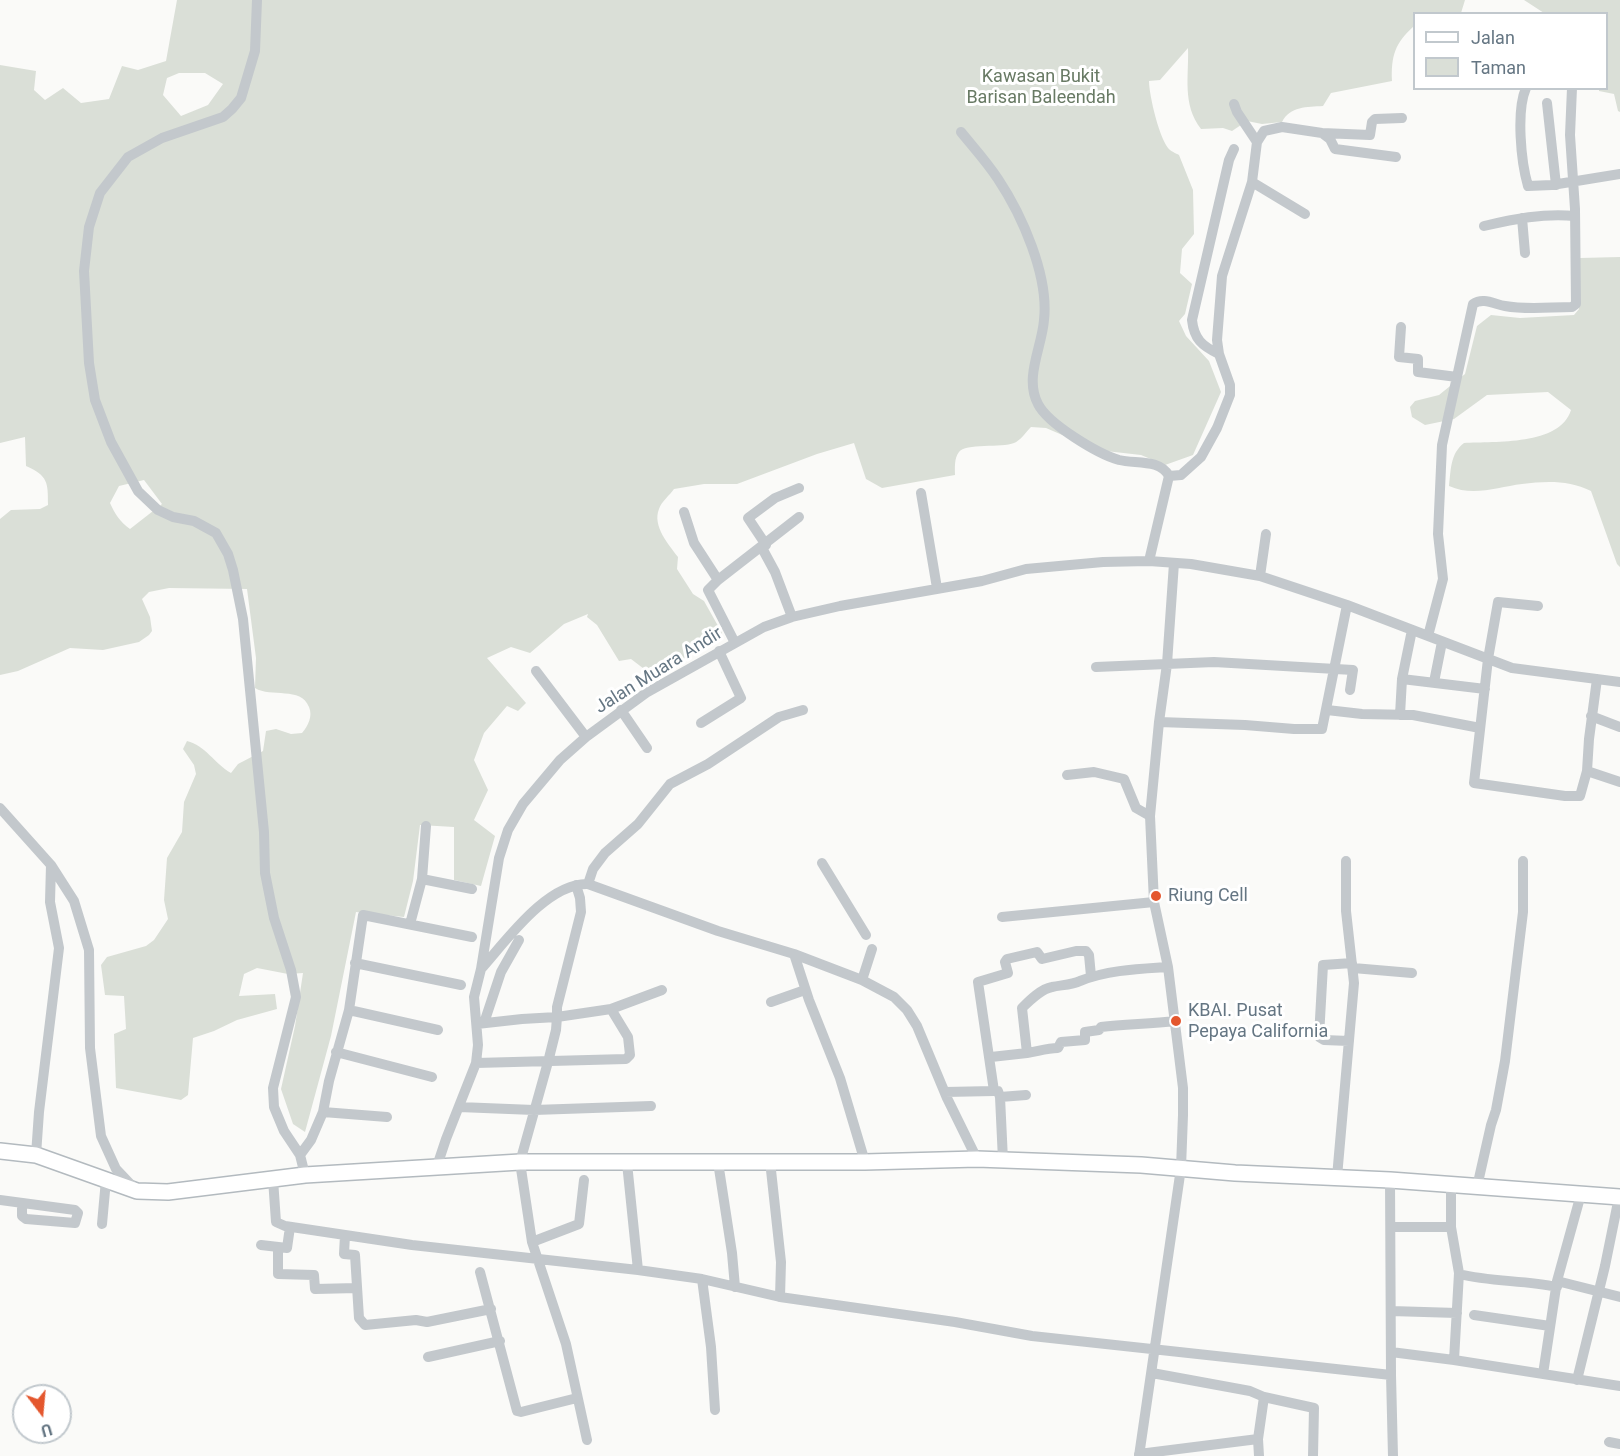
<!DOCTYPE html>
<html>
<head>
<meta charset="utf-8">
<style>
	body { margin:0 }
	#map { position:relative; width:1620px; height:1456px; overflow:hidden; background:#fafaf8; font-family:Roboto,sans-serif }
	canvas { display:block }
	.legend { position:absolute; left:1413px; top:12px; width:195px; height:78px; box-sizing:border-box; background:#fff; border:2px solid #c1c8cd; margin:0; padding:8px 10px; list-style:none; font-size:18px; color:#657683 }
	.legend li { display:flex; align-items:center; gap:12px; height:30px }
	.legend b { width:30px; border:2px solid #c1c8cd }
	.north { position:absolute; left:12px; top:1384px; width:60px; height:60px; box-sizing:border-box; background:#fff; border:2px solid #c1c8cd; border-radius:50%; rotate:164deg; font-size:16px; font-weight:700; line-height:24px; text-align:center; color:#657683 }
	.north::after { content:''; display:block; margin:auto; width:21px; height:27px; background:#e4572e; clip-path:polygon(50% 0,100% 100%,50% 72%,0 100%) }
</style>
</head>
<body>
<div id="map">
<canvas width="1620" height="1456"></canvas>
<ul class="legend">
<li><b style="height:8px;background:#fff"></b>Jalan</li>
<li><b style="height:16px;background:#dadfd7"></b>Taman</li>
</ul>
<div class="north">U</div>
</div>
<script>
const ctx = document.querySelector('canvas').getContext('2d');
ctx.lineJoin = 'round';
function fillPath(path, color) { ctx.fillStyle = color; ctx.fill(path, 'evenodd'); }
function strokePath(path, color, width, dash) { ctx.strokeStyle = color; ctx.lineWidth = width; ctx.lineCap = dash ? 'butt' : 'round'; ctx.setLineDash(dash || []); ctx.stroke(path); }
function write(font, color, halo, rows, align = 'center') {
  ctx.font = font + ' Roboto,sans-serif'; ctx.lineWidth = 6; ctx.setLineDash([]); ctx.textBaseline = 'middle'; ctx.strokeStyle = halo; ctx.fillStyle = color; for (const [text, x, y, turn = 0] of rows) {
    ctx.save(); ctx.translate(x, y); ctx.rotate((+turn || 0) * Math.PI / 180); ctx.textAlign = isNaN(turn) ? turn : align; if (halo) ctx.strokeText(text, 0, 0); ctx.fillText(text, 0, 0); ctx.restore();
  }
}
fillPath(new Path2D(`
	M177 0H1465L1461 13 1414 14V26C1395 43 1391 56 1392 81L1331 93 1323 106C1307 107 1290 106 1282 122L1262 124 1247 121 1232 131 1223 128 1201 129C1182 104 1189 77 1188 48L1160 80 1149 81C1149 95 1160 142 1170 150 1171 151 1179 155 1179 155L1193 190 1194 234 1182 249 1180 273 1192 284 1185 314 1179 321 1186 336 1209 361 1221 392 1193 455 1165 465 1141 455 1097 450 1046 428 1031 427C1026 432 1020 441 1014 443 1002 448 965 443 959 452 954 458 955 468 955 475L882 488 866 479 854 443 817 454 737 484H704L674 489C670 495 661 502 659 509 652 526 669 545 678 557L677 569 693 594 704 601 722 633 718 641 652 675 631 659 619 661 597 625 587 617 588 614 564 624 530 653 511 647 487 658 526 703 518 711 507 706 484 733 474 760 488 790 474 820 495 836 481 886 454 880V827L420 825 413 881 404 917 356 912 331 1036 305 1132 293 1124 281 1089 295 1026 303 973 288 974 257 968 244 974 239 996 275 994 277 1009 237 1020 214 1031 193 1038 188 1095 181 1100 116 1088 114 1034 126 1029 124 996 105 995 101 965 107 957 146 946 154 940 168 919 164 900 167 858 182 832 184 802 196 774 194 765 183 749 187 741C205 745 215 764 231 773L238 764 263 751 266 731 276 729 291 734 302 733C308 726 313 716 309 707 301 686 271 698 255 688L256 658 247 589 169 588 149 592 142 599 150 617 152 631 149 635 139 642 103 650 70 648 18 671 0 675V519L11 510 40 509 48 505C48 482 48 476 26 466L25 437 0 443V65L36 71 34 90 45 100 63 88 81 103 109 99 122 66 138 70 166 61ZM179 73H205L223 84 208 105 181 116 163 95 167 78ZM144 480 162 504 130 529C120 522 115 514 110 503L119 486Z
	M1524 0H1620V112L1618 111 1614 94 1599 91V89L1606 88V14L1544 13Z
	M1620 257V567L1617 564 1591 491C1569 480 1546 481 1522 484 1498 487 1473 497 1449 486 1451 470 1450 454 1464 443 1495 441 1560 446 1571 410L1548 392 1487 395 1454 419 1425 425 1412 417 1410 407 1415 401 1439 395 1465 374 1477 326 1491 315 1520 318 1574 315 1579 309 1580 258Z`), '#dadfd7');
const secondary = new Path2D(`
	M0 1151 36 1155 137 1191 168 1192 305 1175 520 1162H865L977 1159 1141 1165 1235 1173 1390 1180 1620 1197`);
strokePath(secondary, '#b3babf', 18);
strokePath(new Path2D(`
	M257 0 255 51 241 98 232 109 223 117 162 138 128 157 100 193 89 227 84 271 89 363 95 400 111 442 138 491 158 510 173 517 194 521 216 533 228 554 233 570 243 619 264 832 265 873 274 918 291 970 296 997 273 1088 274 1107 284 1131 300 1155 305 1175
	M1526 88C1516 111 1521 162 1528 186L1552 185 1620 174
	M1547 103 1556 185
	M1234 104 1237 112 1257 142
	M961 132C974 148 987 162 998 179 1022 215 1049 276 1044 320 1042 347 1024 378 1038 404 1048 424 1098 454 1119 460 1136 464 1160 459 1169 476L1149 561
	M1322 133 1330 139 1335 149 1396 157
	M1252 182 1305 214
	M1522 218 1525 253
	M1484 226C1514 219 1543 213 1575 216
	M1401 327 1399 357 1418 359V372L1457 377
	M1219 354C1202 346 1194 339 1192 320L1229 160 1234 149
	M1169 476 1181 475 1201 457 1217 428 1230 395V385L1219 354 1217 340 1222 276 1252 182 1257 142 1264 131 1282 127 1322 133 1370 135 1372 122 1375 119 1402 118
	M921 493 937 588
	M684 512 694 543 718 580
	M766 545 748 518 775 498 799 488
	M762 548 775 572 792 617
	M1260 576 1266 534
	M1538 606 1498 602 1488 659 1474 783 1565 796H1580L1587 771 1589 739 1597 679
	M1412 630 1402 679 1485 689
	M1428 636 1443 579 1438 534 1442 445 1473 304C1483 297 1494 304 1505 306 1527 310 1550 307 1572 307L1576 304 1575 209 1570 135 1572 88
	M735 643 708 590 718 580 799 517
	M1096 667 1214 662 1353 670 1350 690
	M536 671 586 737
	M1434 682 1442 642
	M621 710 647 748
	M1327 710 1362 714 1413 715 1480 728
	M1400 715 1402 679
	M1591 716 1620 727
	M1159 722 1245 725 1294 729H1322L1347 605
	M701 723 741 698 719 651
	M1587 771 1620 782
	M1067 775 1094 772 1124 779 1136 808 1150 816
	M0 808 51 865 74 901 89 950 90 1048 101 1136 116 1169 134 1188
	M822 863 866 935
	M422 879 472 889
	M588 884 593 869 605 853 638 824 670 784 708 764 779 717 803 710
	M1002 917 1154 902
	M410 924 422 879 426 826
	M794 954 809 1000 840 1078 865 1162
	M355 963 461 985
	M1353 968 1412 973
	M481 969C506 941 547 883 588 884L718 931 794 954 862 980 894 997 907 1010 917 1026 947 1098 977 1159
	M862 980 872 949
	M771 1002 805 990
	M349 1010 438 1030
	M484 1023 501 972 519 940
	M477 1024 522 1019 557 1017V1007L581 912 580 898 576 885
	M1349 1041 1324 1040 1319 1037 1323 965 1352 963
	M336 1052 432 1077
	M1027 1053C1039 1051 1047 1048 1058 1048L1061 1042 1085 1040V1032L1099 1030 1101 1027C1125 1024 1150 1024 1175 1021
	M991 1057 1027 1053 1022 1008C1030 1000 1041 989 1052 987 1061 985 1072 985 1080 981 1108 970 1138 969 1168 967
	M476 1063 626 1059 630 1055 628 1037 611 1009
	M945 1092 994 1091
	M1026 1095 1000 1097 998 1091H994L978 982 1008 973 1005 962 1007 959 1037 952 1042 959 1076 951H1086L1089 955 1091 976
	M1000 1097 1003 1160
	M459 1107 534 1110 651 1106
	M323 1112 387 1117
	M36 1155 39 1112 59 948 50 902 51 865
	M300 1155 311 1140 323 1112 329 1081 349 1010 363 915 472 937
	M770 1161 781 1262 780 1297
	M718 1162 732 1253 735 1287
	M627 1163 638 1270
	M437 1166 446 1139 476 1063 478 1045 474 997 481 969 499 858 508 830 523 804 560 760 586 737 646 693 764 627 792 617 840 606 982 581 1026 569 1103 562 1149 561 1191 564 1260 576 1347 605 1512 668 1620 682
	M1337 1177 1354 983 1346 911V861
	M273 1179 276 1222 285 1226 412 1245 638 1270 702 1279
	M1390 1180 1391 1375 1393 1456
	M1477 1187 1491 1125 1496 1110 1505 1061 1523 912V861
	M0 1200 75 1210 78 1213 75 1223 26 1219 22 1216V1203
	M102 1224 106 1180
	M1391 1227H1451V1184
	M1451 1227 1459 1273 1454 1360
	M345 1235 344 1254 355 1255 359 1318 365 1325 416 1320 427 1322 491 1309
	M532 1242 579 1224 584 1180
	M261 1245 287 1248 290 1227
	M278 1248V1274L314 1275 315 1289 357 1288
	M480 1272 517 1411 521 1412 577 1398
	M1459 1274C1491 1282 1524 1280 1557 1287
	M1557 1281 1620 1297
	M1391 1311 1457 1313
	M1474 1315 1550 1326
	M1391 1352 1454 1360 1620 1386
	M428 1357 500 1341
	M1152 1373 1250 1391 1264 1397
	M1543 1374 1557 1281 1581 1194
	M1577 1380 1605 1266 1619 1197
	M715 1410 711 1347 702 1279 780 1297 955 1322 1032 1336 1391 1375
	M587 1440 566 1344 532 1242 520 1162 548 1062 556 1030 557 1017 611 1009 662 990
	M1609 1442 1620 1444
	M1139 1454 1258 1439
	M1139 1456 1181 1168 1183 1115V1088L1168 967 1154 902 1150 816 1159 722 1167 664 1174 563
	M1259 1456 1258 1439 1264 1397 1314 1408 1313 1456`), '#c3c8cc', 10);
strokePath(secondary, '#fff', 15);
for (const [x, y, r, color] of [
	[1156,896,6,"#e4572e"],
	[1176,1021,6,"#e4572e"]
]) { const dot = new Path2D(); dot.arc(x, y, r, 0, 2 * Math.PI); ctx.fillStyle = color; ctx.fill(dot); strokePath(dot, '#fff', 2); }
write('18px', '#687a64', '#fff', [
	["Kawasan Bukit",1041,77],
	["Barisan Baleendah",1041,98]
]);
write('18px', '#657683', '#fff', [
	["Jalan Muara Andir",659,671,-32]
]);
write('18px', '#657683', '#fff', [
	["Riung Cell",1168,896],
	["KBAI. Pusat",1188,1011],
	["Pepaya California",1188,1032]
], 'left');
</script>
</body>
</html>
